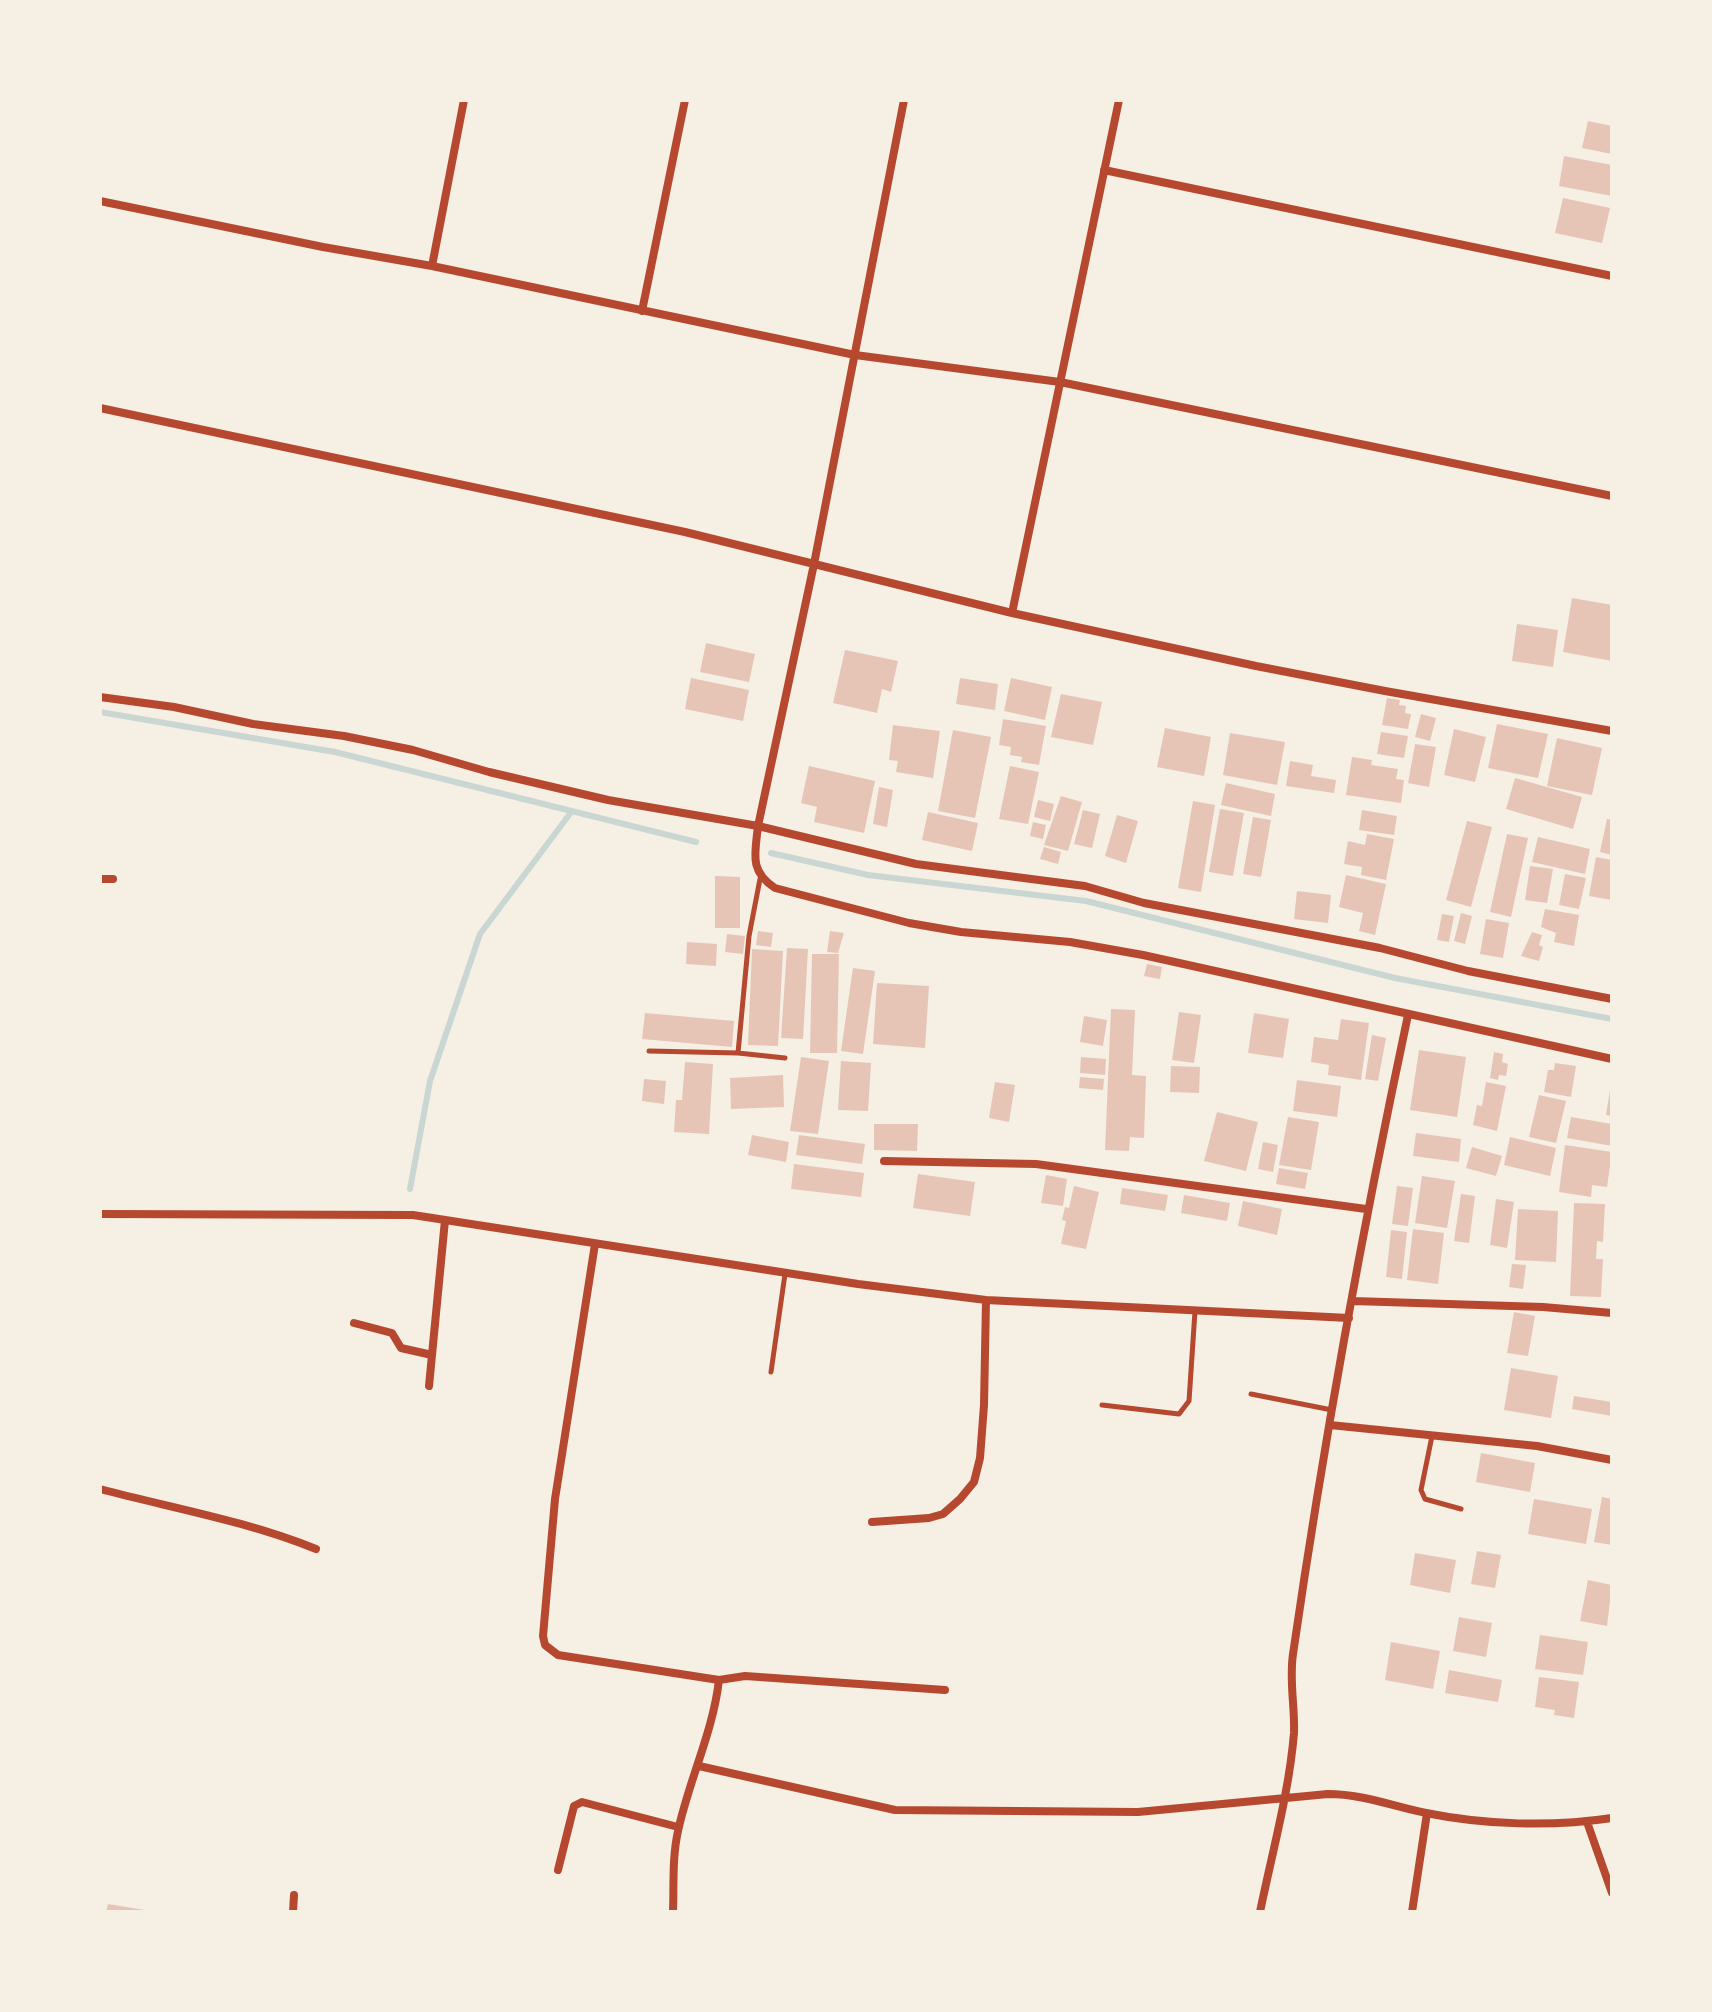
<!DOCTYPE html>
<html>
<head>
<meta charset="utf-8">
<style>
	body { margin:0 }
	#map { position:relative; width:1712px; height:2012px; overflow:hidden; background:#f6efe4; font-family:"Fira Sans",sans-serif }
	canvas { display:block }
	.frame { position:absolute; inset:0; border:102px solid #f6efe4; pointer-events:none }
</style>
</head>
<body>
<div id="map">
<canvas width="1712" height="2012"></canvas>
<div class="frame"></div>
</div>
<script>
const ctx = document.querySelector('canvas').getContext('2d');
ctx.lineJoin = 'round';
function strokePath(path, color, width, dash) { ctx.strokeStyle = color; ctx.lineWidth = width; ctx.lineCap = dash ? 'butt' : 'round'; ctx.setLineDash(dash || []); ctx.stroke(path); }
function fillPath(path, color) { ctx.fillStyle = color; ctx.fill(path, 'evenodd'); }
strokePath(new Path2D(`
	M100 712 335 752 696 842
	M771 853 868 875 1086 901 1395 978 1612 1019
	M410 1189 430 1081 480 934 572 811`), '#c9d6d2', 6);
fillPath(new Path2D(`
	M1588 121 1612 126V154L1582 148Z
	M1564 156 1612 165V196L1559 186Z
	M1563 198 1610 208 1602 243 1555 233Z
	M1572 598 1612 605V661L1563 652Z
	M1517 624 1558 630 1553 667 1512 661Z
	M706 643 755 654 749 682 700 672Z
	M845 650 898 661 891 692 882 689 877 713 833 703Z
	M691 678 749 690 743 721 685 709Z
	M960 678 998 684 995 710 956 704Z
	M1011 678 1052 687 1045 720 1004 711Z
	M1061 694 1102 702 1093 745 1051 737Z
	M1387 698 1400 700 1399 705 1406 706 1405 713 1411 714 1408 729 1382 725Z
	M1421 714 1436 718 1430 741 1415 737Z
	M1003 719 1046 726 1039 765 1021 762 1022 757 1010 755 1011 747 999 745Z
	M1497 724 1548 734 1538 778 1488 768Z
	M893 725 940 731 933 778 896 772 898 761 889 760Z
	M1165 728 1211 737 1204 776 1157 767Z
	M1454 729 1486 737 1475 782 1444 775Z
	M953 730 991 737 975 818 938 811Z
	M1381 732 1408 736 1404 758 1377 754Z
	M1230 733 1285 742 1277 785 1223 775Z
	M1557 738 1602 748 1592 795 1547 786Z
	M1415 744 1436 747 1429 787 1408 783Z
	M1352 757 1372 760 1371 765 1398 769 1396 779 1404 780 1401 803 1346 795Z
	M1290 761 1313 765 1311 776 1336 780 1334 793 1286 786Z
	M809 766 875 781 864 833 814 822 817 807 801 803Z
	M1010 766 1039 772 1028 824 999 819Z
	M1515 778 1582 797 1573 829 1506 809Z
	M1226 783 1275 794 1271 816 1221 805Z
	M879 787 893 790 887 827 873 824Z
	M1061 796 1082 802 1068 851 1044 845Z
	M1038 800 1054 804 1050 821 1034 817Z
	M1193 801 1215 805 1201 892 1178 888Z
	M1220 809 1244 813 1233 876 1209 872Z
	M1083 810 1100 814 1092 848 1074 844Z
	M1362 810 1397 816 1394 835 1359 830Z
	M928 812 978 823 972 851 922 840Z
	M1117 815 1138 821 1126 863 1105 856Z
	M1253 817 1271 820 1261 877 1243 874Z
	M1607 819 1612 820V855L1600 852Z
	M1467 821 1492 827 1471 907 1446 900Z
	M1033 822 1046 825 1043 839 1030 836Z
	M1367 834 1394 839 1386 880 1361 875 1362 867 1344 864 1348 841 1365 845Z
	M1507 834 1528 838 1511 917 1490 912Z
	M1538 837 1590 849 1585 874 1532 862Z
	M1044 847 1061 852 1058 864 1040 859Z
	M1596 857 1612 860V900L1589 896Z
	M1530 866 1553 869 1547 903 1525 900Z
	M1565 874 1586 878 1579 909 1559 905Z
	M1346 875 1386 884 1375 935 1359 931 1363 913 1339 907Z
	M715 876 740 877V928H715Z
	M1297 891 1331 895 1328 923 1294 919Z
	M1545 909 1579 915 1574 946 1554 942 1556 933 1541 927Z
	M1461 913 1472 916 1465 944 1454 941Z
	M1442 914 1454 916 1449 942 1437 940Z
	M1486 919 1509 923 1503 958 1480 954Z
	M758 931 773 933 771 947 756 945Z
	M830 931 844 933 838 953 827 952Z
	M1532 932 1542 935 1539 945 1543 947 1539 961 1521 956Z
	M727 934 745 936 743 954 725 952Z
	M687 942 717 944 716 966 686 964Z
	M787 948 808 949 803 1039 781 1038Z
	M752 949 783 951 778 1046 748 1045Z
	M812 954H839L837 1053H810Z
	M1147 964 1162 967 1160 979 1144 976Z
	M853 968 875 971 863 1054 841 1051Z
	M877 983 929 986 925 1048 873 1044Z
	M1111 1009 1135 1010 1132 1075 1146 1076 1144 1138 1130 1137 1129 1151 1105 1150Z
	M1179 1012 1201 1015 1194 1063 1172 1060Z
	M645 1013 734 1021 732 1047 642 1039Z
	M1254 1013 1289 1019 1283 1058 1248 1053Z
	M1084 1016 1107 1020 1103 1046 1080 1042Z
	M1341 1019 1369 1023 1361 1080 1328 1075 1329 1065 1311 1062 1314 1037 1338 1040Z
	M1372 1035 1386 1038 1378 1081 1365 1079Z
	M1419 1050 1466 1057 1457 1117 1410 1110Z
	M1494 1052 1503 1054 1502 1062 1508 1064 1506 1076 1499 1075 1498 1080 1490 1078Z
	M801 1057 829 1061 818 1134 790 1131Z
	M1081 1057 1106 1059 1105 1075 1080 1073Z
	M841 1061 871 1063 868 1111 838 1110Z
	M685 1062 713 1064 709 1134 674 1132 676 1100H682Z
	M1555 1063 1576 1066 1571 1097 1544 1092 1548 1070H1554Z
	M1171 1066 1200 1067 1199 1093 1170 1092Z
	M783 1075 784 1107 731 1109 730 1078Z
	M1080 1077 1104 1079 1103 1090 1079 1088Z
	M644 1079 666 1081 664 1104 642 1101Z
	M1297 1080 1341 1086 1337 1117 1293 1111Z
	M995 1082 1015 1085 1009 1122 989 1118Z
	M1486 1082 1506 1086 1497 1131 1473 1125 1477 1105 1482 1106Z
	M1610 1090H1612V1116L1606 1115Z
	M1539 1095 1566 1101 1556 1143 1529 1137Z
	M1217 1112 1258 1122 1246 1171 1204 1161Z
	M1288 1117 1319 1122 1311 1170 1279 1165Z
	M1571 1117 1612 1124V1146L1567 1138Z
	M874 1124H918L917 1151 874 1150Z
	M1416 1133 1461 1139 1459 1162 1413 1156Z
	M752 1135 789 1142 786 1162 748 1155Z
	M799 1135 865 1144 862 1164 796 1155Z
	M1510 1137 1556 1148 1550 1176 1504 1165Z
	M1263 1142 1278 1145 1273 1172 1258 1169Z
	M1565 1145 1612 1152 1607 1187 1592 1185 1591 1197 1559 1192Z
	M1472 1147 1502 1156 1496 1176 1466 1168Z
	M794 1164 864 1173 861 1197 791 1189Z
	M1279 1168 1308 1173 1305 1189 1276 1184Z
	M918 1174 975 1182 970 1216 913 1208Z
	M1046 1175 1067 1179 1063 1206 1041 1203Z
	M1422 1176 1455 1181 1447 1228 1415 1223Z
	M1074 1186 1099 1192 1086 1249 1061 1244 1066 1221 1062 1220 1065 1207 1069 1208Z
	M1397 1186 1413 1188 1408 1226 1392 1224Z
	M1122 1188 1168 1195 1165 1211 1120 1204Z
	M1461 1194 1475 1196 1469 1243 1454 1241Z
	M1184 1195 1230 1203 1227 1221 1181 1213Z
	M1496 1199 1514 1202 1507 1248 1490 1245Z
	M1243 1201 1282 1209 1277 1235 1238 1226Z
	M1574 1203 1605 1204 1603 1242 1597 1241 1596 1259H1603L1601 1297 1570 1296Z
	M1518 1209 1558 1211 1556 1262 1515 1260Z
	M1413 1229 1444 1233 1438 1284 1407 1280Z
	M1391 1230 1407 1232 1402 1279 1386 1277Z
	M1512 1264 1526 1265 1523 1289 1509 1287Z
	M1514 1312 1535 1316 1528 1356 1507 1353Z
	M1511 1368 1558 1376 1551 1418 1504 1410Z
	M1574 1396 1612 1402V1416L1572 1409Z
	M1481 1453 1535 1463 1530 1492 1476 1482Z
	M1602 1497 1612 1499V1545L1594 1542Z
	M1534 1499 1592 1509 1586 1544 1528 1534Z
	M1477 1551 1501 1555 1495 1588 1471 1584Z
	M1415 1553 1456 1560 1450 1593 1410 1585Z
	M1588 1580 1612 1585 1607 1626 1580 1621Z
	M1459 1617 1492 1623 1486 1657 1453 1651Z
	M1540 1635 1588 1642 1583 1675 1535 1669Z
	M1391 1642 1440 1651 1433 1689 1385 1680Z
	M1449 1670 1502 1680 1498 1702 1445 1693Z
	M1539 1677 1579 1682 1574 1718 1554 1715 1555 1710 1535 1707Z
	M108 1904 145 1910V1912H106Z`), '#e6c5b7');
strokePath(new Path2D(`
	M649 1051 738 1053 749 936 760 879
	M738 1053 785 1058
	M771 1372 785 1274
	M1251 1394 1332 1410
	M1102 1405 1179 1414 1189 1401 1195 1311
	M1432 1436 1421 1490 1425 1499 1461 1509`), '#b5482f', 5);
strokePath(new Path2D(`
	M904 100 814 564 758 826C755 854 749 871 775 888L909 923 961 932 1070 942 1143 955 1612 1059
	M1104 170 1612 276
	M100 201 323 247 432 266 855 355 1060 382 1612 496
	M432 266 464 100
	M642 311 685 100
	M100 408 685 532 1012 613 1256 666 1385 691 1612 731
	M1012 613 1119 100
	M100 697 174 707 253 724 344 736 413 750 489 772 608 800 758 826 916 864 1085 886 1144 903 1380 948 1468 971 1612 999
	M100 879H113
	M884 1161 1036 1164 1366 1209
	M100 1214 413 1215 858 1284 986 1300 1349 1318
	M595 1244 555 1499 543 1636 545 1645 558 1655 719 1680C713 1732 689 1780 678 1831 672 1858 674 1885 673 1912
	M1353 1301 1543 1307 1612 1313
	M354 1323 392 1333 401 1348 432 1355
	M429 1386 445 1220
	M1330 1425 1537 1446 1612 1460
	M100 1489C172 1508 247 1521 316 1549
	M872 1522 929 1518 943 1514 960 1499 974 1482 980 1458 984 1405 986 1300
	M719 1680 745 1676 945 1690
	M699 1766 895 1810 1138 1812 1328 1794C1362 1794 1392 1806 1426 1813 1485 1825 1552 1827 1612 1818
	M1587 1822 1612 1893
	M558 1870 574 1806 582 1802 678 1827
	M293 1912 294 1895
	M1260 1912C1272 1853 1289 1793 1294 1733 1295 1706 1289 1681 1293 1654 1324 1440 1363 1226 1408 1015
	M1412 1912 1427 1813`), '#b5482f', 8);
</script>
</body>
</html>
